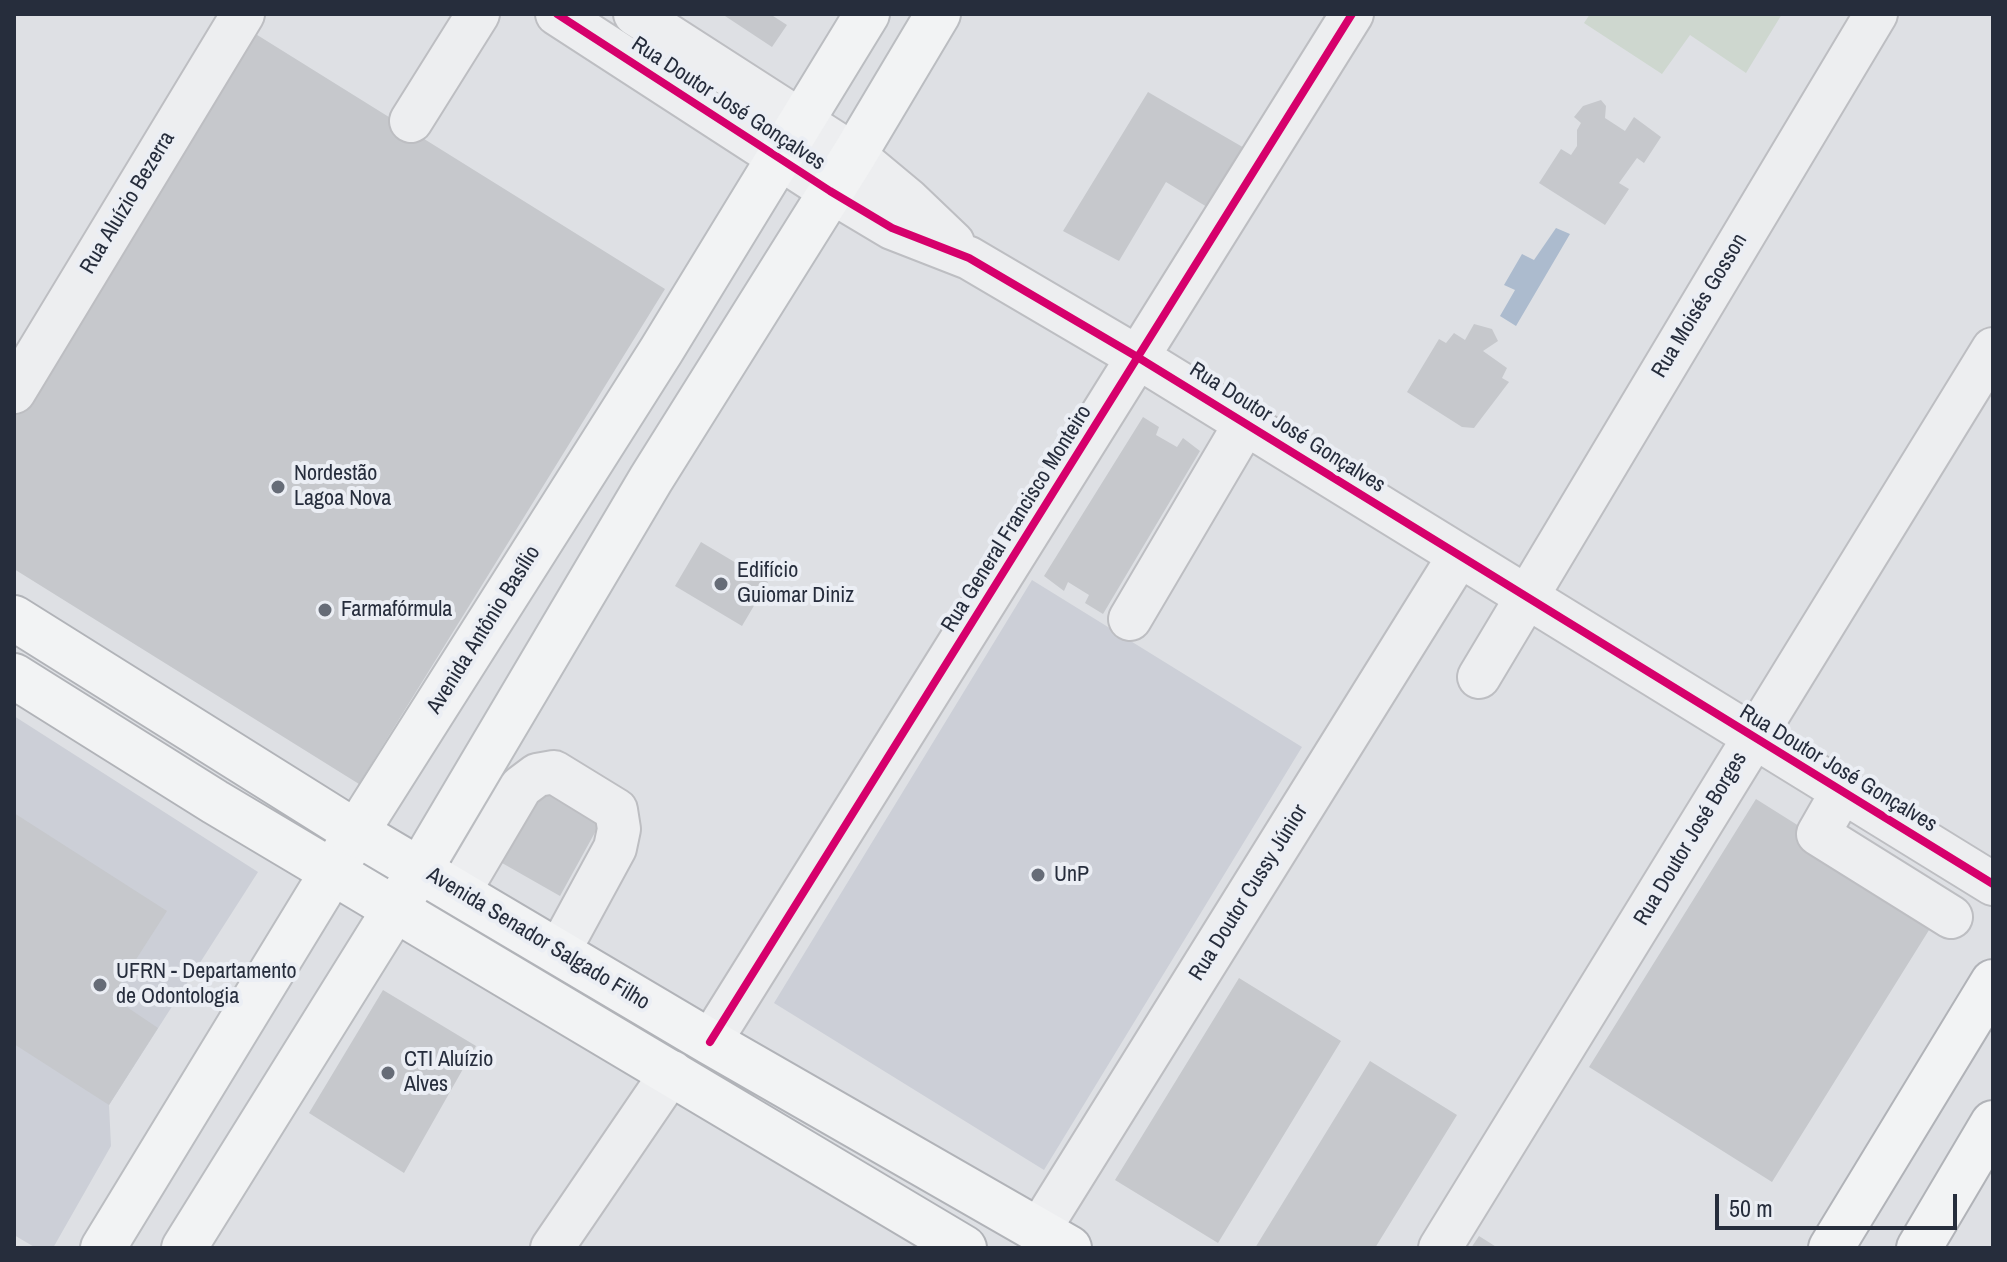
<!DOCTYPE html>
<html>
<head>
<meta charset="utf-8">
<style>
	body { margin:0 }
	#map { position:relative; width:2007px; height:1262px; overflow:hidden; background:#dee0e4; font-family:"Archivo Narrow",sans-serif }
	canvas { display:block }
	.frame { position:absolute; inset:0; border:16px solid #262d3c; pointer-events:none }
	.scale { position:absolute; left:1715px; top:1194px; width:242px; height:36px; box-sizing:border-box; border:4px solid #262d3c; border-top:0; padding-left:10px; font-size:24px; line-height:28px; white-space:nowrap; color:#262d3c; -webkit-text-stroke:6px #ebeef4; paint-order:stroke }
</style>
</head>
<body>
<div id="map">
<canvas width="2007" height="1262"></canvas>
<div class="frame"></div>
<div class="scale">50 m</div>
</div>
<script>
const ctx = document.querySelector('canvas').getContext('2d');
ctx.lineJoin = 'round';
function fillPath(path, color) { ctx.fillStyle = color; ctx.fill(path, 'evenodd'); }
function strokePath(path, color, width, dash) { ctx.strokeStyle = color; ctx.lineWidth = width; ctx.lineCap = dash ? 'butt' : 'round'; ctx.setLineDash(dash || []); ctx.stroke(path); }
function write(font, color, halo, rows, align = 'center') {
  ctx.font = font + ' "Archivo Narrow",sans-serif'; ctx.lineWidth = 8; ctx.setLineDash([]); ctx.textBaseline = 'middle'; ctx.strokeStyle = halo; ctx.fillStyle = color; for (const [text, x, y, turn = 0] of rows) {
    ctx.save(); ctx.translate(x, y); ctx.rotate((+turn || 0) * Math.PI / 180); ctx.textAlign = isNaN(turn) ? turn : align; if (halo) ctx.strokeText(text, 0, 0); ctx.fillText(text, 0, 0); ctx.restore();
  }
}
fillPath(new Path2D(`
	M1032 580 1302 747 1044 1170 774 1003Z
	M14 716 258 872 109 1105 111 1146 53 1248H36L14 1235Z`), '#cccfd7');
fillPath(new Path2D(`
	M1590 14H1782L1746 73 1690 35 1662 74 1584 23Z`), '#ced7cf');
fillPath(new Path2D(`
	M1556 228 1570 234 1516 326 1500 316 1515 290 1504 285 1522 254 1534 260Z`), '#acbbce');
fillPath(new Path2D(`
	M722 14H770L787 25 772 47Z
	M246 28 665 289 359 784 14 569V405Z
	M1148 92 1246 149 1212 210 1166 182 1119 261 1063 231Z
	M1601 100 1606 106 1605 118 1625 131 1634 117 1661 137 1644 163 1637 158 1619 183 1629 189 1605 225 1539 183 1561 149 1571 155 1577 146V130L1581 123 1574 117 1583 106Z
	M1474 324 1492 329 1498 341 1483 351 1507 368 1502 378 1509 382 1474 428 1462 427 1407 392 1439 339 1446 343 1454 333 1465 340Z
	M1143 417 1159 427 1156 435 1177 447 1183 438 1200 451 1103 614 1085 603 1089 595 1068 582 1064 591 1044 576Z
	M701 542 768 582 742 626 675 586Z
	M540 780 604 816 560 896 495 859Z
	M1756 799 1939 914 1772 1182 1589 1067Z
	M14 813 167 911 112 997 158 1028 109 1105 14 1044Z
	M1239 978 1341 1041 1218 1243 1115 1180Z
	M383 990 476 1046 404 1173 309 1113Z
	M1370 1061 1457 1115 1375 1248H1255Z
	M1479 1236 1498 1248H1471Z`), '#c6c8cc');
const minor = new Path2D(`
	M557 14 830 191 892 228 969 258 1139 358 1993 884
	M635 14 854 155 908 200 953 243
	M411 121 478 14
	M14 392 243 14
	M1130 619 1245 424
	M1479 677 1876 14
	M1842 792 1818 834 1951 917
	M459 892 521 787 537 775 554 772 616 810 619 829 615 848 559 951
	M710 1042 1352 14
	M1039 1230 1459 556
	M552 1248 672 1072
	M1440 1248 1993 349`);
const major = new Path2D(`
	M103 1248 369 812 661 351 867 14
	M184 1248 420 869 651 479 854 155 938 14`);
const highway = new Path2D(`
	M14 618 357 833 710 1042 1069 1248
	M14 676 215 802 964 1248
	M1831 1248 1993 982
	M1919 1248 1993 1123`);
strokePath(minor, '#bdbec2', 46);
strokePath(major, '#bbbdc1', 48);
strokePath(highway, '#b1b3b8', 48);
strokePath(minor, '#edeef0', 42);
strokePath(major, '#f2f3f4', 44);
strokePath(highway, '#f2f3f4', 44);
strokePath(new Path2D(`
	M557 14 830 191 892 228 969 258 1139 358 1993 884
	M710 1042 1352 14`), '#d6006c', 8);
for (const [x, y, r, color] of [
	[278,487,8,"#666c77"],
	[721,584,8,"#666c77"],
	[325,610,8,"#666c77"],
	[1038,875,8,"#666c77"],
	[100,985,8,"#666c77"],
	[388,1073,8,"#666c77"]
]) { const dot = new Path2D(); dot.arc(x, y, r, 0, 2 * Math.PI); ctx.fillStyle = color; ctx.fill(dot); strokePath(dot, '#ebeef4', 3); }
write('22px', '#262d3c', '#ebeef4', [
	["Rua Doutor José Gonçalves",728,104,33],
	["Rua Aluízio Bezerra",128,203,-59],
	["Rua Moisés Gosson",1700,306,-59],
	["Rua Doutor José Gonçalves",1287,428,32],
	["Rua General Francisco Monteiro",1017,519,-58],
	["Avenida Antônio Basílio",484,630,-58],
	["Rua Doutor José Gonçalves",1838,769,31],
	["Rua Doutor José Borges",1691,839,-59],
	["Rua Doutor Cussy Júnior",1249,893,-58],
	["Avenida Senador Salgado Filho",538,939,31]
]);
write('22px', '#262d3c', '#ebeef4', [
	["Nordestão",294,474],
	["Lagoa Nova",294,499],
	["Edifício",737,571],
	["Guiomar Diniz",737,596],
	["Farmafórmula",341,610],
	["UnP",1054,875],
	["UFRN - Departamento",116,972],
	["de Odontologia",116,997],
	["CTI Aluízio",404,1060],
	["Alves",404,1085]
], 'left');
</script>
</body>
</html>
